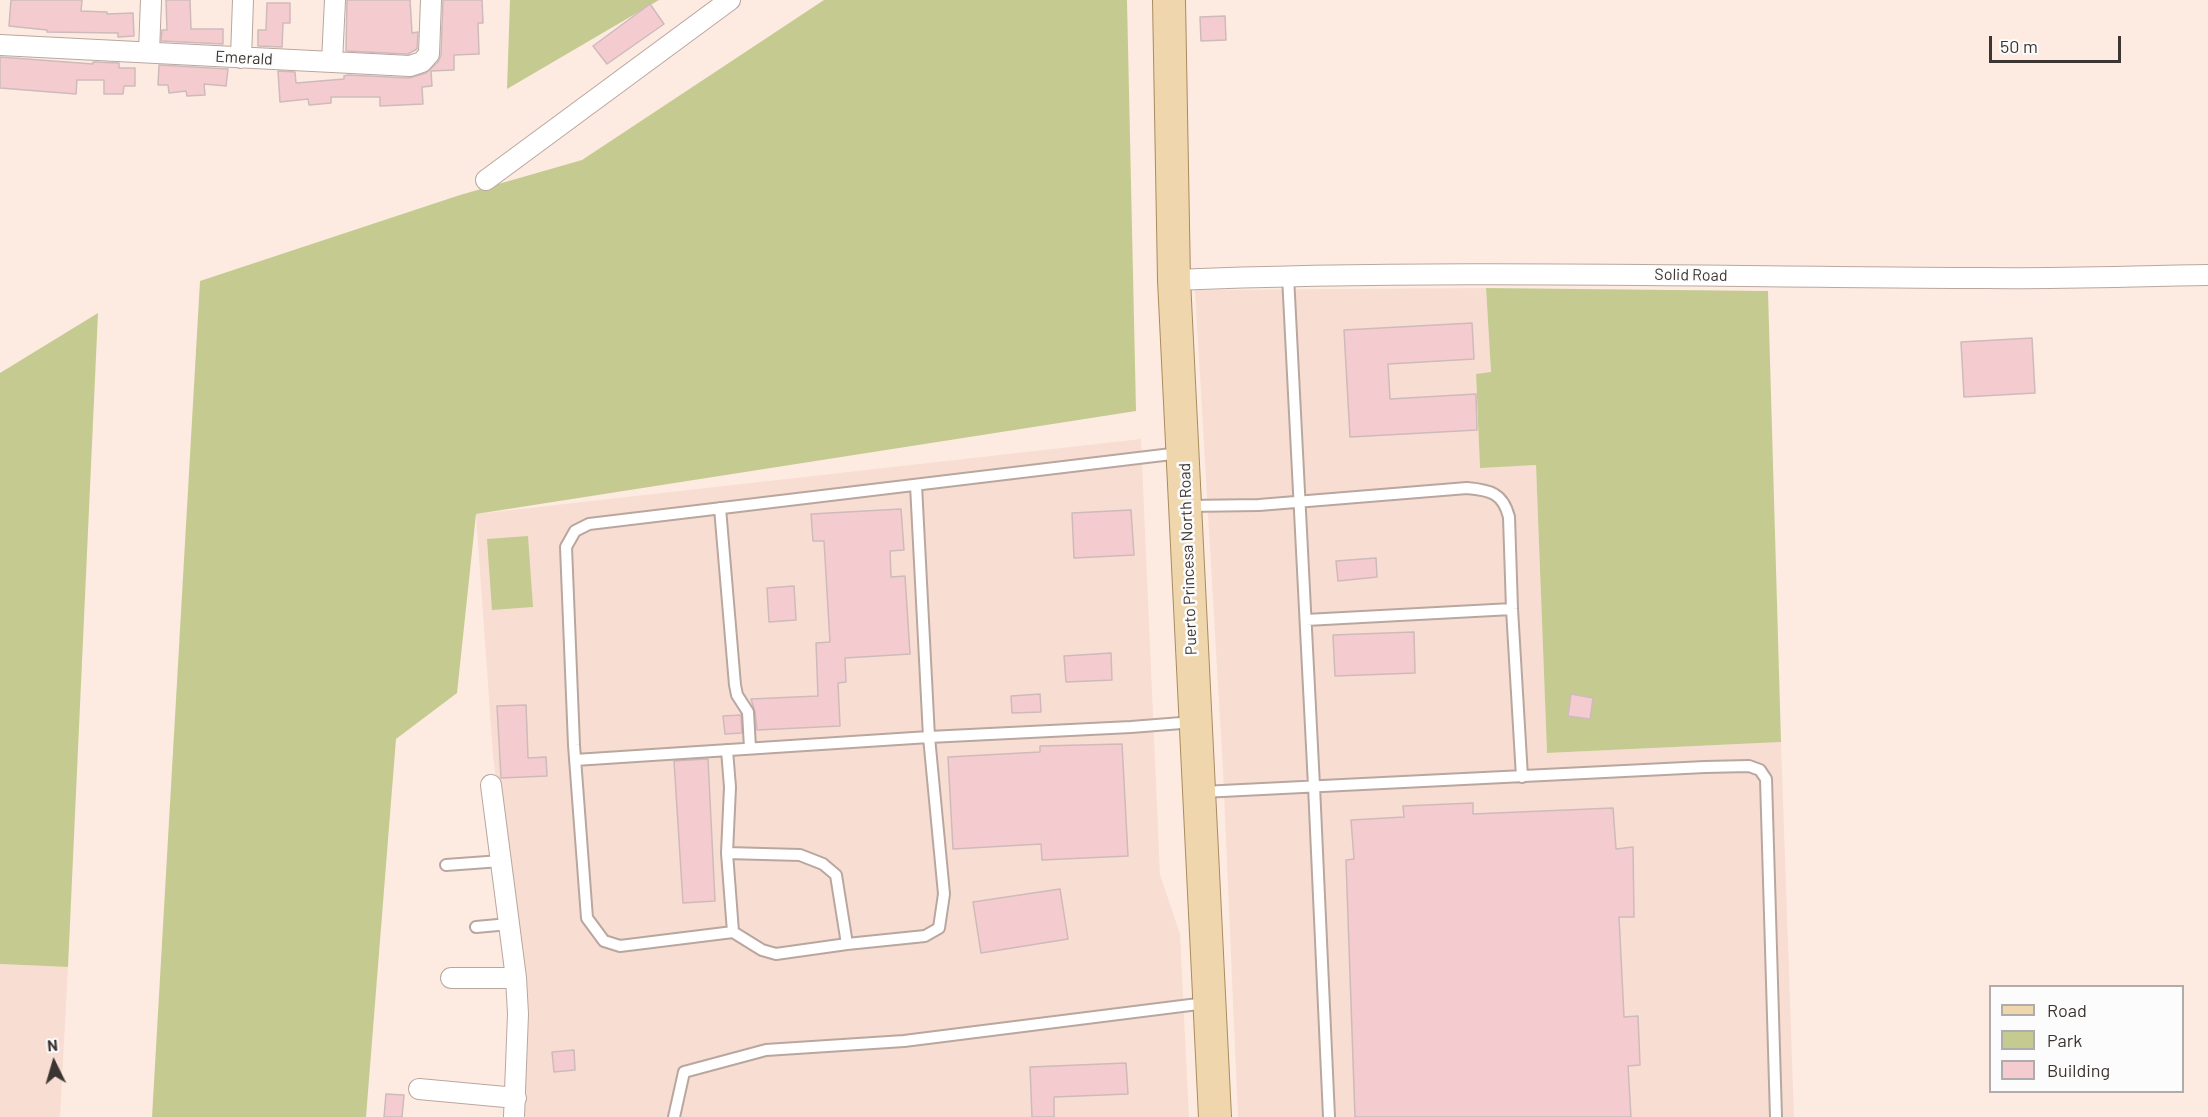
<!DOCTYPE html>
<html>
<head>
<meta charset="utf-8">
<style>
	body { margin:0 }
	#map { position:relative; width:2208px; height:1117px; overflow:hidden; background:#fdebe2; font-family:Barlow,sans-serif }
	canvas { display:block }
	.legend { position:absolute; left:1989px; top:985px; width:195px; height:108px; box-sizing:border-box; background:#fcfcfc; border:2px solid #afacab; margin:0; padding:8px 10px; list-style:none; font-size:18px; color:#3c3532 }
	.legend li { display:flex; align-items:center; gap:12px; height:30px }
	.legend b { width:30px; border:2px solid #afacab }
	.north { position:absolute; left:24px; top:1033px; width:60px; height:60px; -webkit-text-stroke:4px #fcfcfc; paint-order:stroke; rotate:355deg; font-size:16px; font-weight:700; line-height:24px; text-align:center; color:#3c3532 }
	.north::after { content:''; display:block; margin:auto; width:21px; height:27px; background:#3c3532; clip-path:polygon(50% 0,100% 100%,50% 72%,0 100%) }
	.scale { position:absolute; left:1989px; top:36px; width:132px; height:27px; box-sizing:border-box; border:3px solid #3c3532; border-top:0; padding-left:8px; font-size:18px; line-height:21px; white-space:nowrap; color:#3c3532; -webkit-text-stroke:4px #fcfcfc; paint-order:stroke }
</style>
</head>
<body>
<div id="map">
<canvas width="2208" height="1117"></canvas>
<ul class="legend">
<li><b style="height:8px;background:#efd6ad"></b>Road</li>
<li><b style="height:16px;background:#c5cb90"></b>Park</li>
<li><b style="height:16px;background:#f4ccd0"></b>Building</li>
</ul>
<div class="north">N</div>
<div class="scale">50 m</div>
</div>
<script>
const ctx = document.querySelector('canvas').getContext('2d');
ctx.lineJoin = 'round';
function fillPath(path, color) { ctx.fillStyle = color; ctx.fill(path, 'evenodd'); }
function strokePath(path, color, width, dash) { ctx.strokeStyle = color; ctx.lineWidth = width; ctx.lineCap = dash ? 'butt' : 'round'; ctx.setLineDash(dash || []); ctx.stroke(path); }
function write(font, color, halo, rows, align = 'center') {
  ctx.font = font + ' Barlow,sans-serif'; ctx.lineWidth = 5; ctx.setLineDash([]); ctx.textBaseline = 'middle'; ctx.strokeStyle = halo; ctx.fillStyle = color; for (const [text, x, y, turn = 0] of rows) {
    ctx.save(); ctx.translate(x, y); ctx.rotate((+turn || 0) * Math.PI / 180); ctx.textAlign = isNaN(turn) ? turn : align; if (halo) ctx.strokeText(text, 0, 0); ctx.fillText(text, 0, 0); ctx.restore();
  }
}
fillPath(new Path2D(`
	M1486 288 1491 373 1476 374 1480 467 1536 465 1547 753 1781 742 1794 1117H1238L1223 771 1195 290Z
	M1141 439 1160 875 1180 934 1189 1117H520L528 1014 493 756 476 514Z
	M0 964 68 967 60 1117H0Z`), '#f8ddd2');
fillPath(new Path2D(`
	M510 0H659L507 89Z
	M824 0H1127L1136 411 476 514 457 693 396 739 366 1117H152L200 281 460 195 582 160Z
	M1486 288 1768 291 1781 742 1547 753 1536 465 1480 468 1476 374 1491 372Z
	M98 313 68 967 0 964V373Z
	M528 536 533 607 492 610 487 539Z`), '#c5cb90');
const building = new Path2D(`
	M11 0H82L81 11 107 12V14L133 13 134 36 118 37V33L47 32V30L9 26Z
	M166 0H190L191 29H223V44L161 41 162 30H167Z
	M347 0H410L412 33 418 32 417 49 408 54 346 51Z
	M443 0H482L483 23H478L479 54 454 55V70L431 71 432 86 422 87 423 104 380 106V97H331V103L309 105 308 99 280 102 278 71 295 72 296 83 344 79V76L348 75 409 78 426 73 438 62 441 55Z
	M267 3H290V23H283L282 47 258 46V30H266Z
	M650 4 664 24 607 64 593 46Z
	M1225 16 1226 40 1201 41 1200 17Z
	M0 57 93 64V62L119 63V68H135V86H124L123 94H104V80H77L76 94 0 88Z
	M159 65 228 69 226 86 204 84 205 95 187 96 186 91 169 93 168 85H158Z
	M1472 323 1474 359 1388 364 1390 399 1476 394 1477 430 1350 437 1344 330Z
	M2032 338 2035 393 1964 397 1961 342Z
	M901 509 904 550 890 551 891 577 905 576 910 654 845 658 846 682 838 683 840 726 757 730 755 712 751 699 818 696 816 643 830 642 824 541H813L811 514Z
	M1131 510 1134 555 1074 558 1072 513Z
	M1376 558 1377 577 1338 581 1336 561Z
	M794 586 796 620 769 622 767 588Z
	M1414 632 1415 673 1335 676 1333 635Z
	M1111 653 1112 680 1066 682 1064 656Z
	M1040 694 1041 712 1012 713 1011 696Z
	M1571 694 1593 698 1590 719 1568 716Z
	M526 705 528 758 546 757 547 776 501 778 497 706Z
	M741 715 742 733 725 734 723 716Z
	M1122 744 1128 856 1042 860 1041 844 953 849 948 757 1040 752V746Z
	M708 759 715 901 683 903 674 761Z
	M1473 803V814L1613 808 1616 849 1633 847 1634 917H1619L1624 1017 1638 1016 1640 1065 1628 1066 1631 1117H1355L1346 860 1354 859 1351 820 1404 817 1403 806Z
	M1060 889 1068 939 981 953 973 902Z
	M574 1050 575 1070 554 1072 552 1052Z
	M1126 1063 1128 1094 1054 1097V1117H1032L1030 1067Z
	M386 1094 404 1095 402 1117H384Z`);
fillPath(building, '#f4ccd0');
strokePath(building, '#cebabb', 1.5);
const service = new Path2D(`
	M1288 276 1314 786 1329 1117
	M916 485 929 737 944 894 939 928 925 936 847 944 776 954 762 950 733 932 620 946 604 941 587 918 574 745 566 547 575 531 589 524 1180 453
	M1188 506 1259 505 1467 488C1490 490 1503 493 1509 517L1512 609 1522 777
	M720 508 735 685 737 695 748 712 750 748
	M1306 620 1512 609
	M727 750 730 787 727 853 733 932
	M575 760 929 737 1131 727 1194 722
	M1202 792 1705 767 1749 766 1760 770 1766 779 1776 1117
	M727 853 800 855 823 864 836 875 847 944
	M446 865 501 861
	M476 927 509 924
	M674 1117 684 1072 766 1050 904 1041 1206 1003`);
const minor = new Path2D(`
	M0 45 410 66 422 62 429 54 431 0
	M149 52 151 0
	M241 58 243 0
	M332 62 335 0
	M486 180 730 0
	M1174 280C1444 269 1715 277 1985 278 2059 279 2134 276 2208 275
	M491 785 516 978 518 1014 514 1117
	M451 978H516
	M419 1089 516 1098`);
const primary = new Path2D(`
	M1169 0 1174 280 1215 1117`);
strokePath(service, '#b9a79f', 14);
strokePath(minor, '#b9a79f', 22);
strokePath(primary, '#a98b5f', 34);
strokePath(service, '#fff', 10);
strokePath(minor, '#fff', 20);
strokePath(primary, '#efd6ad', 32);
write('16px', '#3c3532', '#fcfcfc', [
	["Emerald",244,58,3],
	["Solid Road",1691,275,1],
	["Puerto Princesa North Road",1188,559,-92]
]);
</script>
</body>
</html>
